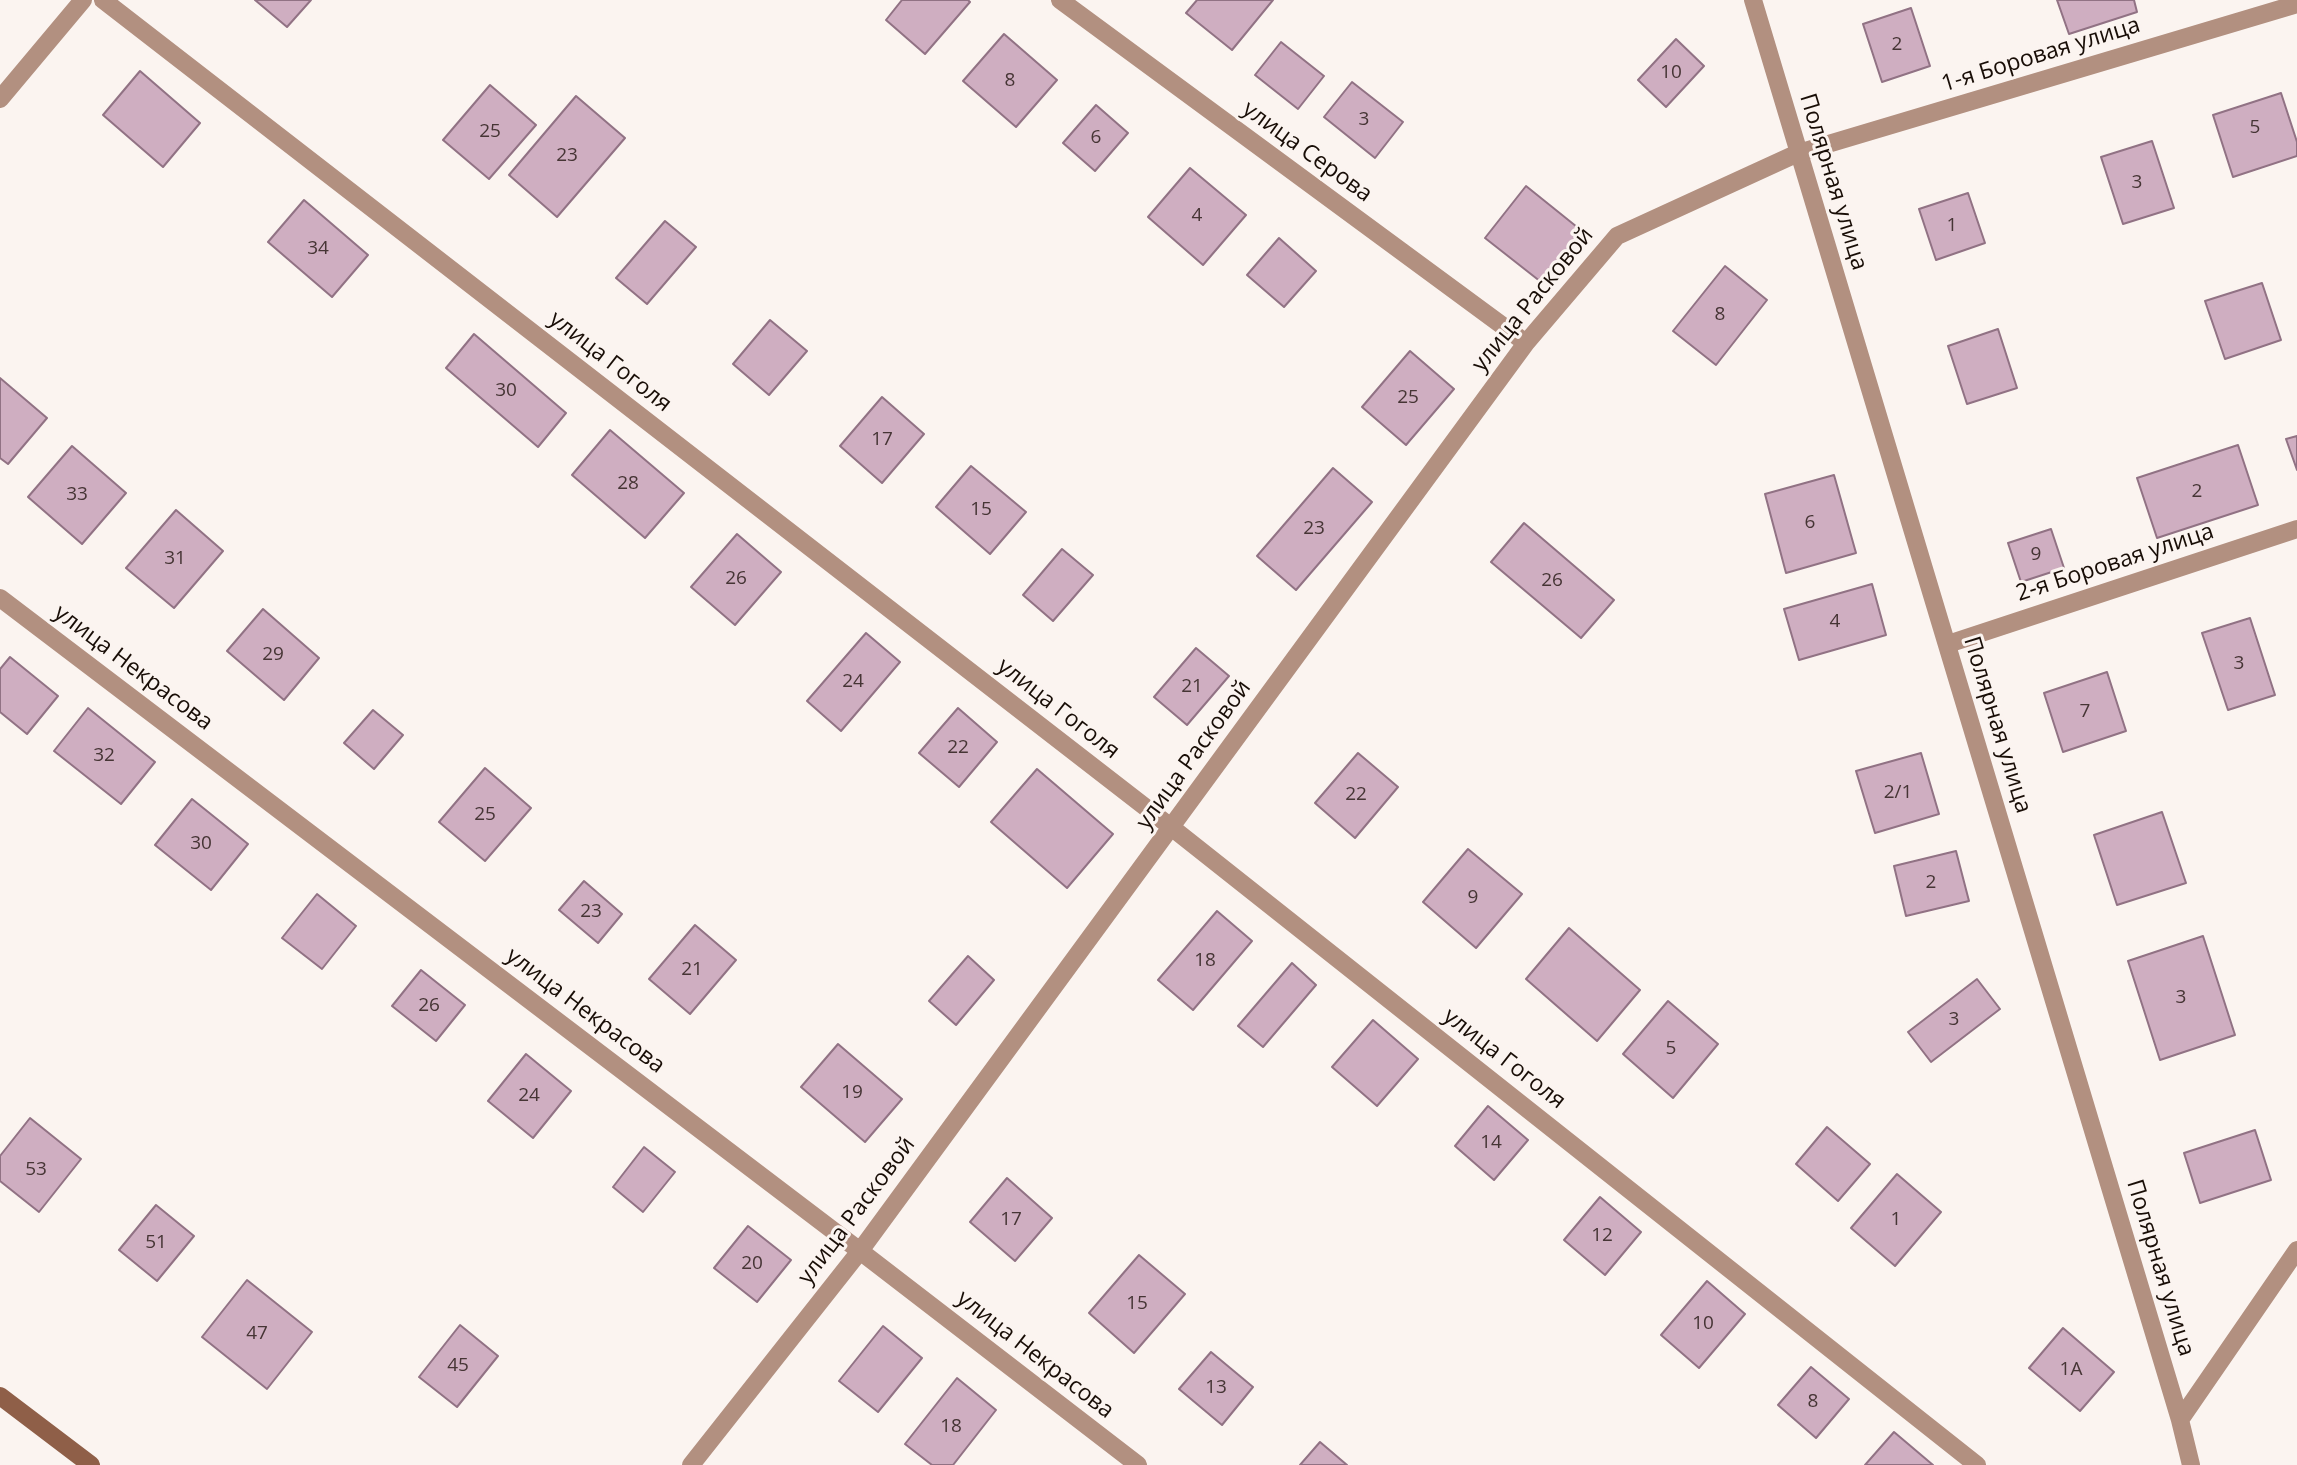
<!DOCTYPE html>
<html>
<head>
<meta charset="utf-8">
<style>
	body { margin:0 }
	canvas { display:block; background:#fbf4f0 }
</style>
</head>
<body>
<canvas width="2297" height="1465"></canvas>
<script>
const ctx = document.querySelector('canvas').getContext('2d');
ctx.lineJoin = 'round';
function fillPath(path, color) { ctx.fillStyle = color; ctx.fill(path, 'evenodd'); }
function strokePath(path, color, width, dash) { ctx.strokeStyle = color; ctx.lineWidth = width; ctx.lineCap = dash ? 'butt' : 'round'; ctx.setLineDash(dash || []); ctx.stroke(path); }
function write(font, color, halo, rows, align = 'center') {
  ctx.font = font + ' "Open Sans",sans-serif'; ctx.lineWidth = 6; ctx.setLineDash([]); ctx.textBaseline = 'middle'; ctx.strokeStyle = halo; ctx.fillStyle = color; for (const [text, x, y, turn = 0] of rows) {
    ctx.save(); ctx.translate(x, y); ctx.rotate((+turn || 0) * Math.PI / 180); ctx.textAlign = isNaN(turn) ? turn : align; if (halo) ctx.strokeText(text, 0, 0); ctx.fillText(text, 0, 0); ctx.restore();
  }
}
const building = new Path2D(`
	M255 0H311L287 27Z
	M902 0H968L970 2 925 54 886 20Z
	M1197 0H1273L1232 50 1186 13Z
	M2057 0H2134L2137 12 2069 34Z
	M1911 8 1930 66 1882 82 1863 24Z
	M1004 34 1057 80 1016 127 963 81Z
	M1676 39 1704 66 1666 107 1638 80Z
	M1281 42 1324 76 1298 109 1255 75Z
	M140 71 200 123 163 167 103 115Z
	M1352 82 1403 122 1375 158 1324 117Z
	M490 85 536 125 489 179 443 140Z
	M2281 93 2297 142V156L2233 177 2213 115Z
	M576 96 625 138 557 217 509 175Z
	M1096 105 1128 133 1095 171 1063 143Z
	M2152 141 2174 208 2123 224 2101 157Z
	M1190 168 1246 215 1203 265 1148 217Z
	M1526 186 1582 231 1541 282 1485 238Z
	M1968 193 1985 243 1936 260 1919 209Z
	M304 200 368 255 332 297 268 242Z
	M665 221 696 247 647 304 616 278Z
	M1279 238 1316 271 1284 307 1247 275Z
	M1725 266 1767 300 1716 365 1673 331Z
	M2262 283 2281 340 2225 359 2205 301Z
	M770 320 807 351 769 395 733 364Z
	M1998 329 2017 388 1967 404 1948 346Z
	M474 334 566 413 538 447 446 368Z
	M1410 351 1454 389 1406 445 1362 407Z
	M0 378 47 418 8 464 0 458Z
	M882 397 924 434 882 483 840 446Z
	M610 430 684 493 645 538 572 475Z
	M2297 436V470L2286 439Z
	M2238 445 2258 505 2157 538 2137 478Z
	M72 446 126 493 82 544 28 497Z
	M971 466 1026 512 990 554 936 507Z
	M1333 468 1372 502 1296 590 1257 556Z
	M1834 475 1856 553 1786 573 1765 494Z
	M176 510 223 551 174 608 126 568Z
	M1524 523 1614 600 1581 638 1491 562Z
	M2051 529 2064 568 2021 582 2008 543Z
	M737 534 781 572 735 625 691 587Z
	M1062 549 1093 575 1053 621 1023 595Z
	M1872 584 1886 635 1799 660 1784 609Z
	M263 609 319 658 284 700 227 651Z
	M2250 618 2275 695 2228 710 2202 633Z
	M866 633 900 662 841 731 807 701Z
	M1196 648 1229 676 1187 725 1154 697Z
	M10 657 58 696 27 734 0 712V669Z
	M2107 672 2126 731 2063 752 2044 693Z
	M88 708 155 762 121 804 54 751Z
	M958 708 997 742 959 787 919 753Z
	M373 710 403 735 374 769 344 743Z
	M1358 753 1398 787 1355 838 1315 803Z
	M1921 753 1939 814 1875 833 1856 771Z
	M485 768 531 808 485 861 439 822Z
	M1037 769 1113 834 1067 888 991 822Z
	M192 799 248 844 211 890 155 845Z
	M2162 812 2186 883 2117 905 2094 835Z
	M1468 849 1522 894 1476 948 1423 902Z
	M1956 851 1969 901 1906 916 1894 866Z
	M584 881 622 914 598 943 559 910Z
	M317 894 356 926 322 969 282 938Z
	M1217 911 1252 941 1193 1010 1158 980Z
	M695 925 736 960 690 1014 649 979Z
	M1569 928 1640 990 1597 1041 1526 979Z
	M2203 936 2235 1035 2160 1060 2128 961Z
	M968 956 994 980 956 1025 929 1001Z
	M1292 963 1316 985 1263 1047 1238 1026Z
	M421 970 465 1005 436 1041 392 1006Z
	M1977 979 2000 1009 1931 1062 1908 1032Z
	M1668 1001 1718 1044 1673 1098 1623 1054Z
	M1373 1020 1418 1059 1377 1106 1332 1067Z
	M838 1044 902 1099 865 1142 801 1087Z
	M526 1054 571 1091 533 1138 488 1101Z
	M1488 1106 1528 1140 1494 1180 1455 1146Z
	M30 1118 81 1159 39 1212 0 1181V1156Z
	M1827 1127 1870 1164 1838 1201 1796 1164Z
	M2255 1130 2271 1180 2200 1203 2184 1153Z
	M644 1147 675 1172 643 1212 613 1187Z
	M1897 1174 1941 1212 1895 1266 1851 1228Z
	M1007 1178 1052 1218 1015 1261 970 1222Z
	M1600 1197 1641 1232 1605 1275 1564 1240Z
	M156 1205 194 1236 157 1281 119 1250Z
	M748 1226 791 1260 757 1302 714 1268Z
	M1139 1255 1185 1294 1134 1353 1089 1313Z
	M247 1280 312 1332 267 1389 202 1337Z
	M1707 1281 1745 1314 1699 1368 1661 1335Z
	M460 1325 498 1356 457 1407 419 1377Z
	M883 1326 922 1358 878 1412 839 1381Z
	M2063 1328 2114 1372 2080 1411 2029 1368Z
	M1211 1352 1253 1387 1222 1425 1179 1389Z
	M1811 1367 1849 1399 1816 1438 1778 1405Z
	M957 1378 996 1410 953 1465H932L905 1444Z
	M1894 1432 1933 1465H1865Z
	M1320 1442 1347 1465H1300Z`);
fillPath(building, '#cfaec1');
strokePath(building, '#917284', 2);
strokePath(new Path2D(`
	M103 0 1171 827 1977 1465
	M1060 0 1526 343
	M1753 0 2180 1420 2191 1465
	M0 99 83 0
	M0 598 860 1251 1138 1465
	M1948 644 2297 529
	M2180 1420 2297 1250
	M691 1465 860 1251 1526 343 1617 236 1798 153 2297 4`), '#b29080', 18);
strokePath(new Path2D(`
	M0 1396 91 1465`), '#8f5f48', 18);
write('19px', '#463535', null, [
	["2",1897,45],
	["10",1671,73],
	["8",1010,81],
	["3",1364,120],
	["5",2255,128],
	["25",490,132],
	["6",1096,138],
	["23",567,156],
	["3",2137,183],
	["4",1197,216],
	["1",1952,226],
	["34",318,249],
	["8",1720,315],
	["30",506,391],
	["25",1408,398],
	["17",882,440],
	["28",628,484],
	["2",2197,492],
	["33",77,495],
	["15",981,510],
	["6",1810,523],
	["23",1314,529],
	["9",2036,555],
	["31",175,559],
	["26",736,579],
	["26",1552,581],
	["4",1835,622],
	["29",273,655],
	["3",2239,664],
	["24",853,682],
	["21",1192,687],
	["7",2085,712],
	["22",958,748],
	["32",104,756],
	["2/1",1898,793],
	["22",1356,795],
	["25",485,815],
	["30",201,844],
	["2",1931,883],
	["9",1473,898],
	["23",591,912],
	["18",1205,961],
	["21",692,970],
	["3",2181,998],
	["26",429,1006],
	["3",1954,1020],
	["5",1671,1049],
	["19",852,1093],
	["24",529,1096],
	["14",1491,1143],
	["53",36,1170],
	["17",1011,1220],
	["1",1896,1220],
	["12",1602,1236],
	["51",156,1243],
	["20",752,1264],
	["15",1137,1304],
	["10",1703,1324],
	["47",257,1334],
	["45",458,1366],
	["1А",2071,1370],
	["13",1216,1388],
	["8",1813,1402],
	["18",951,1427]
]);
write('23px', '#180d06', '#fbf4f0', [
	["1-я Боровая улица",2041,55,-17],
	["улица Серова",1307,152,36],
	["Полярная улица",1833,182,73],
	["улица Расковой",1533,300,-51],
	["улица Гоголя",610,362,38],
	["2-я Боровая улица",2115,563,-18],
	["улица Некрасова",133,668,37],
	["улица Гоголя",1058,709,38],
	["Полярная улица",1997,725,73],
	["улица Расковой",1194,755,-54],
	["улица Некрасова",585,1011,37],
	["улица Гоголя",1504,1059,38],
	["улица Расковой",857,1211,-53],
	["Полярная улица",2160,1268,73],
	["улица Некрасова",1035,1355,38]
]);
</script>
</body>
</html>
